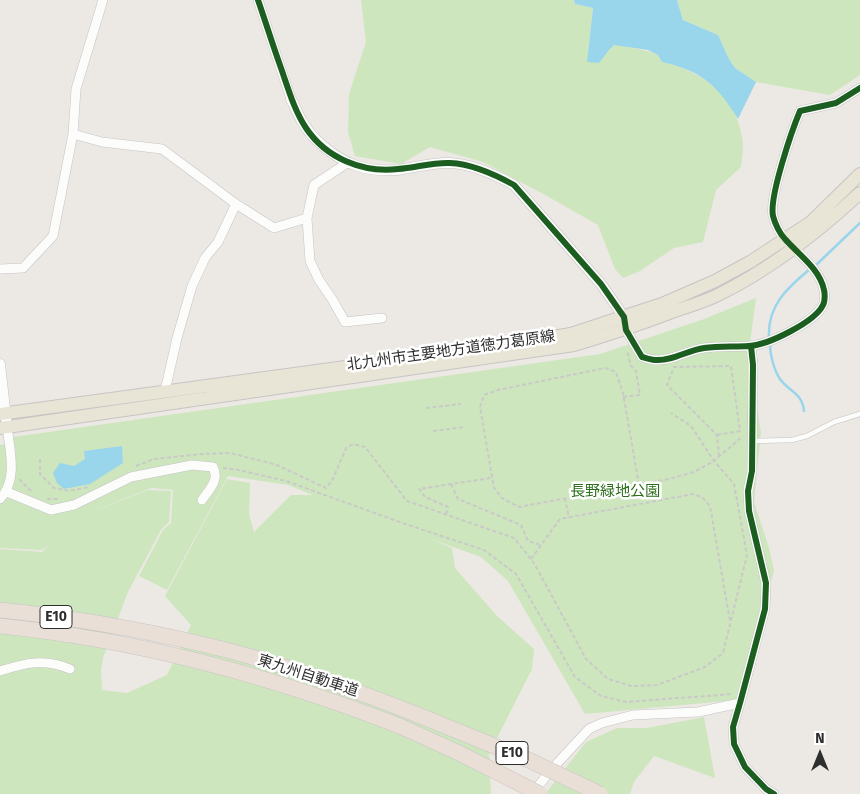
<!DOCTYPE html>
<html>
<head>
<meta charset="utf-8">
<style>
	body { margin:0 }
	#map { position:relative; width:860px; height:794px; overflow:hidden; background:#ece8e4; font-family:"Fira Sans",sans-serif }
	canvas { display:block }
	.north { position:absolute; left:795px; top:729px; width:50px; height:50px; -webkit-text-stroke:4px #fff; paint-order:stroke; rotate:0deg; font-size:14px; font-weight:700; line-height:20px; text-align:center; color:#2e2e2e }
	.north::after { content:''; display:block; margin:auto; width:18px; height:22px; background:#2e2e2e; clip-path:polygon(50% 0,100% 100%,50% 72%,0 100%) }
</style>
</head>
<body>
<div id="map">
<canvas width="860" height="794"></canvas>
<div class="north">N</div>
</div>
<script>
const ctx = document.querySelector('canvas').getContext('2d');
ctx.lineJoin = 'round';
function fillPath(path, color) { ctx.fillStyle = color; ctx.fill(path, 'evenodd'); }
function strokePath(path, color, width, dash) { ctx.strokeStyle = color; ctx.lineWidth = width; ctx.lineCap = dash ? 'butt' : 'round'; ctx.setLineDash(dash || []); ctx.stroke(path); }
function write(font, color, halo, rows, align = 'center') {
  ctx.font = font + ' "Fira Sans","Noto Sans JP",sans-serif'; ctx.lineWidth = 5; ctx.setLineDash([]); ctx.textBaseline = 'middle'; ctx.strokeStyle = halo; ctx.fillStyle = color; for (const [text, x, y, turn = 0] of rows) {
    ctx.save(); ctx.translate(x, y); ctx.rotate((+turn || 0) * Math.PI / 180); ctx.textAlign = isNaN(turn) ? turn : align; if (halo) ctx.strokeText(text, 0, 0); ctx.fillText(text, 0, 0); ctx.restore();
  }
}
fillPath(new Path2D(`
	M361 0H574L575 4 593 8 588 52 599 63C603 58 608 47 615 45 619 44 655 52 658 55 659 55 662 61 662 62 702 71 734 94 742 136 744 145 742 157 741 167L716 190 703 242 674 248 640 271 623 278 615 269 598 225 547 196 483 162 430 147 401 164 355 156 348 132 349 94 366 42Z
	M677 0H860V75L830 95 756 82 735 68 729 59 718 35 683 20Z
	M756 298 748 359 761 432 754 502 769 548 774 571 737 700 585 714 508 581 481 557 431 539 452 548 455 568 497 616 534 649 532 669 489 754 491 794H0V549L42 552 49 545 42 550 0 548V445L13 444V437L600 354 704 319ZM228 476 288 485 313 495H291L254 532 249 514 250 483 227 479 165 596 191 625 167 675 127 693 102 690 101 671 103 658 128 592 161 530 169 522 171 491 148 490 76 518 151 488 173 490 171 523 163 530 139 576 167 590Z
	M704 717 715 778 654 756 634 782 630 794H545L586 742 617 728H647Z`), '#cee6be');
fillPath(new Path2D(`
	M574 0H677L683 20 718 35 729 59 735 68 756 82 738 119C717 85 702 71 662 62L658 55 648 50 614 45 609 50 599 63 587 62 593 8 575 4Z
	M122 446 123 463 90 484 64 489 57 483 53 473 60 463 74 466 85 459 84 451Z`), '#99d6ec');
strokePath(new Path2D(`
	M815 266 860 223
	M769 338C767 306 787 288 810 269
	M770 344C770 355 774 370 780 379 789 392 802 392 804 411`), '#99d6ec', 2.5);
const service = new Path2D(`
	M752 441 792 440 807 436 834 422 860 414`);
const minor = new Path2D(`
	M258 0 291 99
	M73 134 102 142 162 149 236 204 274 228 307 218
	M347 163 314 185 307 218 310 261 319 280 332 299 345 322 382 318
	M0 269 23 268 53 236 73 134 76 89 103 0
	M625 324 626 330 642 357C646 358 652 360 656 360 673 361 688 350 704 348 719 346 734 347 749 346 768 345 815 322 823 305 825 302 825 293 824 290 820 269 798 254 785 239 780 234 775 224 773 216 769 197 792 130 800 111L836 103 860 88
	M751 346 753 365 752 471 748 491 749 511 766 583 765 609 740 703 733 727 734 744 745 767 766 789 774 794
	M165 391 177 338 192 286 205 258 218 242 236 204
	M7 492 51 510 74 505 131 477 192 465 213 467C220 480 209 490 202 500
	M0 499C18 480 10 451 7 427
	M0 671C25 663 45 658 70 669
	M532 794 551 770 589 729 602 723 633 715 698 712 740 703`);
const tertiary = new Path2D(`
	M291 99C296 108 299 118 305 126 310 134 316 140 323 146 345 165 367 172 397 170 414 168 432 162 450 163 471 164 496 175 514 185L601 284 624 317
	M0 364 7 427`);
const primary = new Path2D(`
	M0 414 485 348 571 334 662 304 715 281 750 262 811 222 860 174
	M0 428 574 345C608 335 641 324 675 311 689 306 704 302 718 295 771 269 817 233 860 193`);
const motorway = new Path2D(`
	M0 610C69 617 138 629 206 645 279 662 353 689 423 717
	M0 626C139 640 272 676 402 727`);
strokePath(service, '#c5c4c5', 5.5);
strokePath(minor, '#c5c4c5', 10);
strokePath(tertiary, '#c5c4c5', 11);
strokePath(primary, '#c6c5c4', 14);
strokePath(motorway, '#c6c5c4', 16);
strokePath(new Path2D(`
	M623 397 640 395 636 371 631 366 627 351
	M426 408 461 404
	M433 431 465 427
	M717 435 740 431 731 366 674 367 667 385 717 435 719 456
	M40 459V474L54 488 69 491 88 487
	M136 466 154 459 202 454 230 453 277 465 326 488 332 481 346 448 353 444 365 447 407 501 514 538 534 563 586 659 608 679 631 686 657 685 705 667 723 653 747 555 734 484 714 461 691 426 671 413
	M223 468 239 470 286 481 408 525 484 550 516 574 575 677 601 696 626 702 733 694
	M19 479 31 491
	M451 484 458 499 521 525 528 541 541 545
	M639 485 623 393 616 372 605 368 498 390 484 395 480 407 494 488 502 498 519 507 669 479 694 472 714 461 743 436
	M565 498 569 518
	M47 499H59
	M446 514 448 507 425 497 419 489 491 478
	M531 559 560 519 693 494 702 497 710 506 730 621`), '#c9c9c8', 2, [4, 2.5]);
strokePath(service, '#fcfcfb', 4.5);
strokePath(minor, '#fcfcfb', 9);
strokePath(tertiary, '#fcfcfb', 10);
strokePath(primary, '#e8e4d6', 12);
strokePath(motorway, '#eadfd6', 15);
const motorwayBridge = new Path2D(`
	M423 717 531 761 600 794
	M402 727 457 752 540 794`);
strokePath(motorwayBridge, '#c6c5c4', 16, []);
strokePath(motorwayBridge, '#eadfd6', 15);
strokePath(new Path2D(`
	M258 0C266 23 273 46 281 68 288 88 294 110 306 128 326 158 362 173 398 169 415 168 433 162 450 163 472 164 496 175 514 185L601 284 624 317 626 330 642 357C646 358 652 360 656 360 673 361 688 350 704 348 719 346 734 347 749 346 768 345 815 322 823 305 825 302 825 293 824 290 820 269 798 254 785 239 780 234 775 224 773 216 769 197 792 130 800 111L836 103 860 88
	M751 346 753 365 752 471 748 491 749 511 766 583 765 609 740 703 733 727 734 744 745 767 766 789 774 794`), '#1b5e20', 6);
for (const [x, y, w] of [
	[56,617,32],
	[512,753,32]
]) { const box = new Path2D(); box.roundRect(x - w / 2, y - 11.5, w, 23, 4); ctx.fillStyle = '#fff'; ctx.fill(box); strokePath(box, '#2e2e2e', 1); }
write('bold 14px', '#2e2e2e', null, [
	["E10",56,617],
	["E10",512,753]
]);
write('15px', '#2e2e2e', '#fff', [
	["北九州市主要地方道徳力葛原線",451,351,-8],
	["東九州自動車道",308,676,18]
]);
write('15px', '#2c6e1b', '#fff', [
	["長野緑地公園",615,492]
]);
</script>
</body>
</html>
